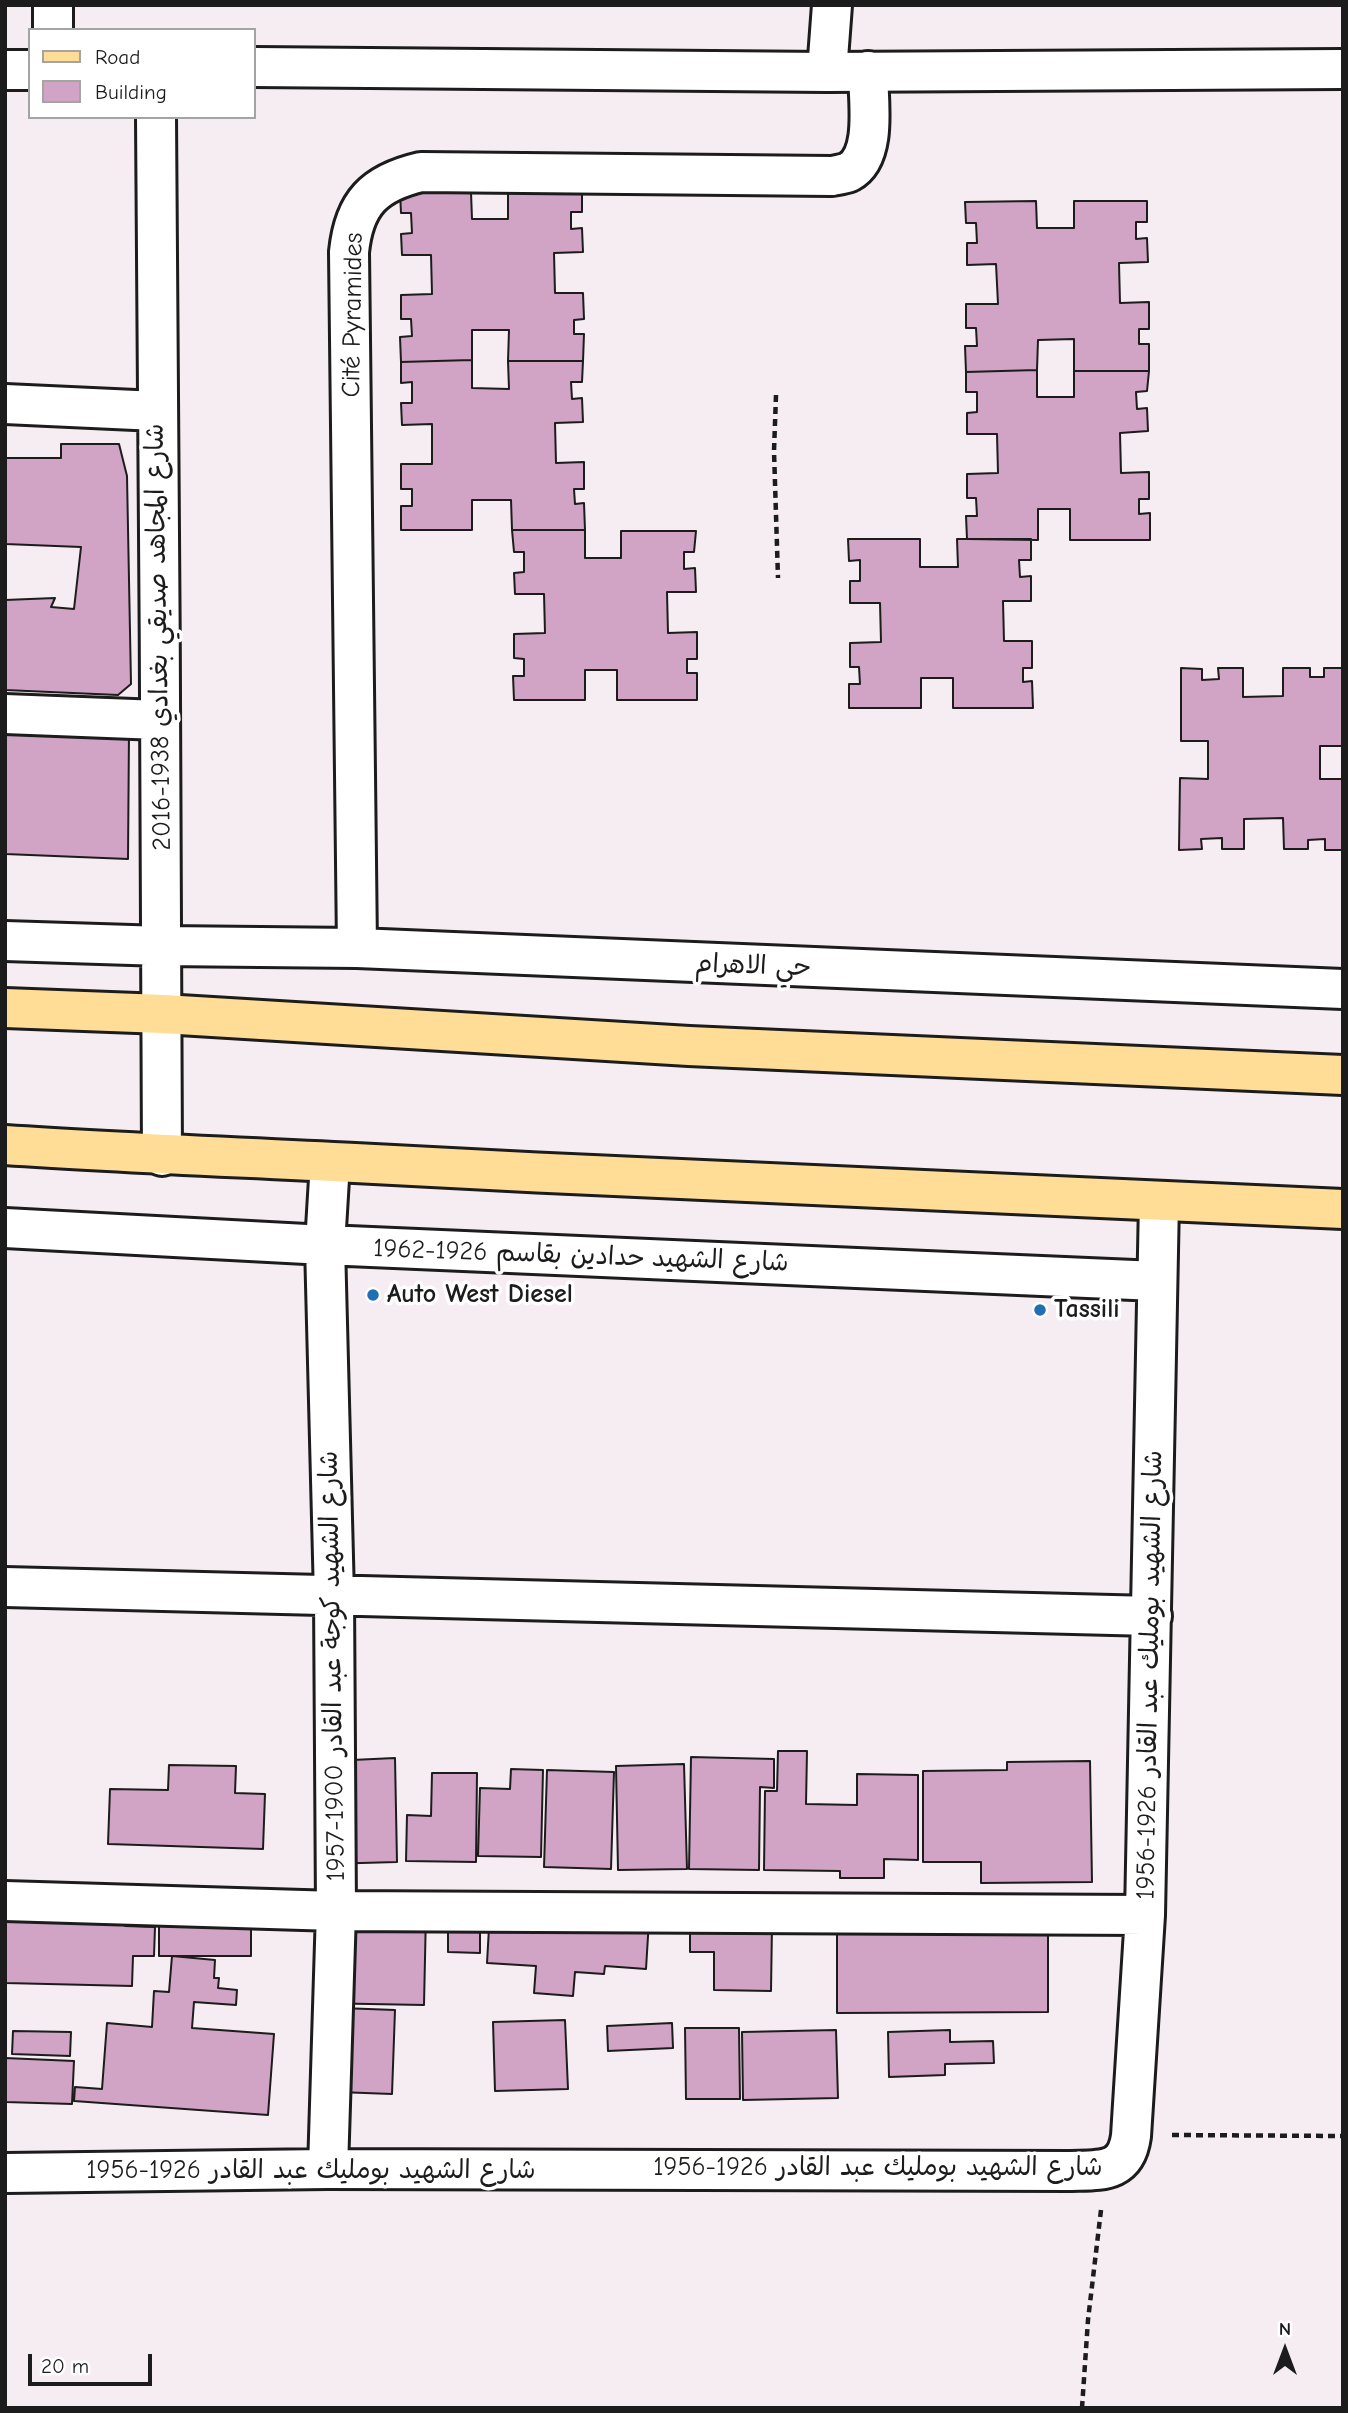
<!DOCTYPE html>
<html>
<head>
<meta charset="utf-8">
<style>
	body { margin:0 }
	#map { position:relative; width:1348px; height:2413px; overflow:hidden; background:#f6edf3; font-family:"Comic Neue",sans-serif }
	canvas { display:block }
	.frame { position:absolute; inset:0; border:7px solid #1c1c1c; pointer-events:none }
	.legend { position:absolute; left:28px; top:28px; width:228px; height:91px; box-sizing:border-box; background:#fff; border:2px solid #a4a4a4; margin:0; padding:9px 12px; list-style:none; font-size:21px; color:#1c1c1c }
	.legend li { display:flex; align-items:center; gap:14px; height:35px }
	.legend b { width:35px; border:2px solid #a4a4a4 }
	.north { position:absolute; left:1250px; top:2315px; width:70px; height:70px; -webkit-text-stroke:5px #fff; paint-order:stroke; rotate:0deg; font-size:19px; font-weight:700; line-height:28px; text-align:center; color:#1c1c1c }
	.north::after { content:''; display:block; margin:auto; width:24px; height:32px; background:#1c1c1c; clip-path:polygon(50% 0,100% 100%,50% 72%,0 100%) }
	.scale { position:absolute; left:28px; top:2354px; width:124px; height:32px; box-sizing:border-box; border:4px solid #1c1c1c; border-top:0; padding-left:9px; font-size:21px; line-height:24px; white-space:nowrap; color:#1c1c1c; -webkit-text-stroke:5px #fff; paint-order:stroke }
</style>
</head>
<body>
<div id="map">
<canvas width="1348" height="2413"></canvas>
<div class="frame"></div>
<ul class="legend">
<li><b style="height:9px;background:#ffdd96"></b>Road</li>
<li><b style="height:19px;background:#d1a3c4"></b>Building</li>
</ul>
<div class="north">N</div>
<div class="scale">20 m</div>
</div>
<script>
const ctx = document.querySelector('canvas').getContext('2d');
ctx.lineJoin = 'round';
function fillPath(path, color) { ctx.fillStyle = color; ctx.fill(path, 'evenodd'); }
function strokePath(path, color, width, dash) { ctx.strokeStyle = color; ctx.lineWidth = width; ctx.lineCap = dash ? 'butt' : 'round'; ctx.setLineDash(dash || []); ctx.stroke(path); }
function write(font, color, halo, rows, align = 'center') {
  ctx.font = font + ' "Comic Neue","Playpen Sans Arabic",sans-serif'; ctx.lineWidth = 7; ctx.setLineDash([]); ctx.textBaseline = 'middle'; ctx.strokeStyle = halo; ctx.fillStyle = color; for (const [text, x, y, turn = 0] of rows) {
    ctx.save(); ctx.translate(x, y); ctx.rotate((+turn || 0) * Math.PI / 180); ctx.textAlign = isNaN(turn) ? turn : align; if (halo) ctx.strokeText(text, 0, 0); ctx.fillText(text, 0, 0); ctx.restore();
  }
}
const building = new Path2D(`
	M508 191 582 192V212H571V229L582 228 583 252 554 253 555 293H583L584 319 574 320V334H584L583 361H508L509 330H472V360L401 362 400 337 412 336 411 319H401V295L432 294 431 255H402L401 234 412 233 411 213H401L400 192H471L472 219H508Z
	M1036 201 1037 228H1074V201H1147V222H1136V239L1147 238 1148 262 1119 263 1120 303 1149 302V329H1139V344H1149V371H1074V339L1038 340 1037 370 966 372 965 346H977L976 328H966V304H998L996 264 967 265V243H977L976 223H966L965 202Z
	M472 360V388L509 389 508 361H583L582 382H571L572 399 582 398 583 422 555 423 556 463 584 462V489H574L575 504 584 503 585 530H512L511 500H472V530H401V506H412V489H401V464H432V424L402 425 401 403H412V382L401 383V362Z
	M1037 370V397H1074V371H1149L1147 391 1136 392 1137 409 1147 408 1148 431 1120 433 1121 473 1149 472V499H1139V514L1150 513V540H1070V509H1038V540L967 539 966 516H977L976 498H967V474L998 473 997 434H967V413L977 412V392H966V372Z
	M61 444H119L127 476 131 684 118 695 5 690V600L55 598 51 607 74 609 81 547 5 544V458H61Z
	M512 530H585V558H621V531H696L694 552H684V569L695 568 696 592H667L668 633 697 632V659H687V673H697V700H617V670H585V700H514L513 676H524V659L514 658V634L545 633 544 594H515L514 573 524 572V552H514Z
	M848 539H920V567H958L957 539H1031V560H1019L1020 577 1031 576V601H1003L1004 641H1032V668H1023V682L1032 681 1033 708H953V678H921V708H849V684H860L859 667H850V643L881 642 880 603H850V581H860V560L849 561Z
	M1181 668 1202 669V680L1219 679 1218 668H1243V697L1283 696V668H1310V677H1324V668H1343V746H1320V779H1343V850H1325V839L1308 840V849H1284L1283 818 1244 819V849H1222V838L1201 839 1202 849 1179 850 1180 778 1208 779V741H1181Z
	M5 727 129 732 128 859 5 854Z
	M778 1751H807L806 1804 857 1805V1774L918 1775V1860L884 1859V1878H840V1871L764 1870 765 1791H777Z
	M691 1757 774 1759V1788L760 1787 759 1870 689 1869Z
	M395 1758 397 1862 325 1864 352 1760Z
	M1090 1761 1092 1882 981 1883V1862H923V1771L1007 1770V1762Z
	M684 1764 687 1869 618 1870 616 1766Z
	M169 1765 236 1766 235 1793 265 1794 263 1849 108 1844 110 1789 168 1790Z
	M511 1769 543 1770 541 1857 478 1856 480 1788 510 1789Z
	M547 1770 614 1772 611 1869 544 1867Z
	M432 1773H477L476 1862 406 1861 407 1815 431 1816Z
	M5 1897 125 1900V1926L155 1927 154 1956H133L132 1986 5 1983Z
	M159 1906 251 1907V1956H159Z
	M347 1910 426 1912 424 2005 315 2003Z
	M490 1910 649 1920 646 1969 605 1966 604 1974 575 1972 573 1996 534 1993 536 1966 487 1963Z
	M448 1923H480V1953L448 1952Z
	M690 1924 772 1925 771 1991 714 1990V1952H690Z
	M837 1925H1048V2012L837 2013Z
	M172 1956 215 1960 214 1978H219L218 1988 237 1990 236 2005 194 2002 192 2028 274 2034 268 2115 74 2101 75 2087 102 2089 107 2023 152 2027 154 1991 169 1992Z
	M314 2007 395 2010 392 2094 311 2091Z
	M565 2020 568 2089 495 2091 493 2022Z
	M672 2023 673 2048 608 2051 607 2026Z
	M685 2028H739L740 2099H686Z
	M836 2030 838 2098 743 2100 742 2032Z
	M950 2030V2042L993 2041 994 2063 945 2064V2075L889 2077 888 2032Z
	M13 2031 71 2032 70 2056 12 2054Z
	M5 2058 74 2061 72 2104 5 2102Z`);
fillPath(building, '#d1a3c4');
strokePath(building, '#1c1c1c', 2);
const minor = new Path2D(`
	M827 72 832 5
	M156 117C157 463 163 810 162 1156
	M5 404 157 411
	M5 714 159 720
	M5 941 163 946 357 948 1343 989
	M357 948 349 252C354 203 374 183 421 172L832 176C837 175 844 174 849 172 878 156 868 99 868 71
	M5 1228 325 1245 1157 1281
	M5 1587 1152 1616
	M5 1901 336 1911 1145 1915
	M328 2169 336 1911 334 1596 325 1245 330 1162
	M5 2173 328 2169 1071 2171C1102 2170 1126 2173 1131 2136L1145 1915 1159 1201`);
const tertiary = new Path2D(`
	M53 5V30
	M254 67 827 72 1343 69
	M5 70H30`);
const primary = new Path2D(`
	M5 1008 163 1014 689 1046 1343 1075
	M5 1145C122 1153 238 1157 355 1163 684 1181 1013 1194 1343 1209`);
strokePath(minor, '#1c1c1c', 44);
strokePath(tertiary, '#1c1c1c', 44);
strokePath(primary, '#1c1c1c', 44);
strokePath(new Path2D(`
	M776 395 774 451 778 578
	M1172 2135 1343 2136
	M1082 2408 1088 2320 1101 2210`), '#1c1c1c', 4.5, [7, 5]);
strokePath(minor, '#fff', 38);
strokePath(tertiary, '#fff', 38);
strokePath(primary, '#ffdd96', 38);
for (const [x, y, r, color] of [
	[373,1295,7,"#1f6fb2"],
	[1040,1310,7,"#1f6fb2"]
]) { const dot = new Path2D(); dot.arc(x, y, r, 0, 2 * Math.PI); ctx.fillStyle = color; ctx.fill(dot); strokePath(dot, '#fff', 2.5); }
write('26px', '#1c1c1c', '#fff', [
	["Cité Pyramides",353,315,-89],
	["شارع المجاهد صديقي بغدادي 1938-2016",159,637,-91],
	["حي الاهرام",753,966,2],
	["شارع الشهيد حدادين بقاسم 1926-1962",581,1256,2],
	["شارع الشهيد كوجة عبد القادر 1900-1957",333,1666,-91],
	["شارع الشهيد بومليك عبد القادر 1926-1956",1150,1675,-89],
	["شارع الشهيد بومليك عبد القادر 1926-1956",878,2168],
	["شارع الشهيد بومليك عبد القادر 1926-1956",311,2171]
]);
write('bold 26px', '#1c1c1c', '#fff', [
	["Auto West Diesel",387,1295],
	["Tassili",1054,1310]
], 'left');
</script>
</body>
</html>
